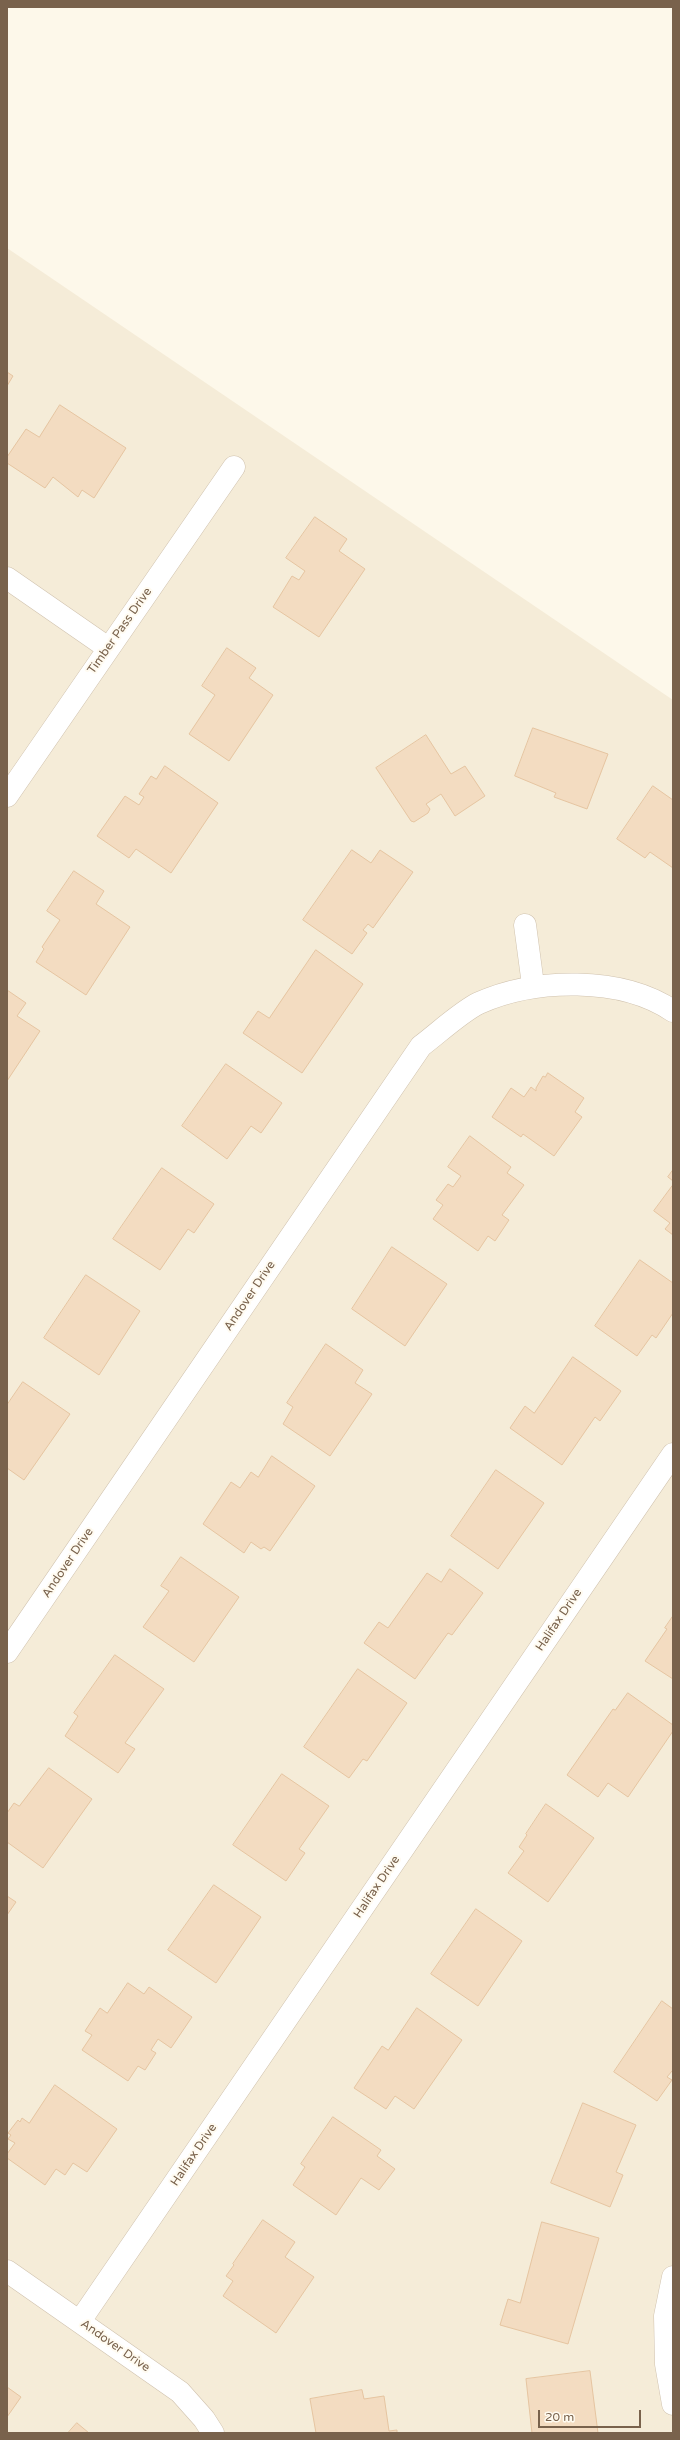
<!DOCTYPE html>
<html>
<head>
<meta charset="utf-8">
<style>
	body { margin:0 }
	#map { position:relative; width:680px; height:2440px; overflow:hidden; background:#fdf8ea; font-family:"Varela Round",sans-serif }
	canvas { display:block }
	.frame { position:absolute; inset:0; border:8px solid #79624c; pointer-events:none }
	.scale { position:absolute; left:538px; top:2410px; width:103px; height:18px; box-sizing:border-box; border:2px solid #79624c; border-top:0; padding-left:5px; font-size:12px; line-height:14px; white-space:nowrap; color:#79624c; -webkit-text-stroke:3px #fffbf1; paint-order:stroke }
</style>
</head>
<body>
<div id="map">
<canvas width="680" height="2440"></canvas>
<div class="frame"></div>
<div class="scale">20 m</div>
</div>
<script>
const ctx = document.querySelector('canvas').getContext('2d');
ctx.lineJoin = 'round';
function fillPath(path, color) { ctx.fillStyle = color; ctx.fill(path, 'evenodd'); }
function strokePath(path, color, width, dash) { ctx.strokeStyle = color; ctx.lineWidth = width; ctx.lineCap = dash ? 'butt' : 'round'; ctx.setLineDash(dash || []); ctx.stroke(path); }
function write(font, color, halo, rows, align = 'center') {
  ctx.font = font + ' "Varela Round",sans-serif'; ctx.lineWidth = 4; ctx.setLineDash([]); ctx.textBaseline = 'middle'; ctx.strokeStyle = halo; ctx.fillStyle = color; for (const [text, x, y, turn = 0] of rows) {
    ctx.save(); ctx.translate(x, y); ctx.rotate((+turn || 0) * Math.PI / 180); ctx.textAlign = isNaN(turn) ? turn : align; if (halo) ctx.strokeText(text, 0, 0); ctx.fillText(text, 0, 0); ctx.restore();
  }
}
fillPath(new Path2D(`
	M7 248 673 700V2433H7Z`), '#f5ecd8');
const building = new Path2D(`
	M7 372 13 376 7 386Z
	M60 405 126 448 94 498 82 490 78 497 53 477 45 488 7 463V457L26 429 39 437Z
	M315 517 347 539 339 551 365 569 319 637 273 607 292 576 299 580 305 571 286 558Z
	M227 648 256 668 249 678 273 695 229 761 189 734 215 695 202 686Z
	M533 728 608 754 587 809 554 797 556 793 515 776Z
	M426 735 451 774 465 766 485 796 455 816 441 794 426 804 430 809 428 813 414 822 411 821 376 768Z
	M165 766 218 803 171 873 136 849 129 858 97 836 125 796 139 805 144 797 139 794 151 776 156 779Z
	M653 786 673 800V868L650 852 645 858 617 839Z
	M352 850 371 863 380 850 413 872 373 928 368 924 363 930 367 933 352 954 303 920Z
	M74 871 104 891 96 904 130 927 86 995 36 962 44 949 42 947 60 920 47 911Z
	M316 950 363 984 302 1073 243 1033 258 1011 269 1018Z
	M7 990 26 1003 17 1016 40 1031 7 1081Z
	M226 1064 282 1103 261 1133 251 1126 227 1159 182 1126Z
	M548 1073 584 1098 575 1112 582 1117 554 1156 523 1134 521 1137 492 1117 511 1088 524 1097 531 1087 536 1091V1088L543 1076 545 1077Z
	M470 1136 511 1167 507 1173 524 1185 502 1215 509 1220 495 1241 488 1236 478 1251 433 1219 443 1205 436 1200 448 1184 453 1187 461 1176 448 1167Z
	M162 1168 214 1204 194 1233 188 1229 160 1270 113 1239Z
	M673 1170V1181L668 1177Z
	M673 1185V1235L665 1229 670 1223 654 1211Z
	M392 1247 447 1284 405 1346 352 1309Z
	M640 1260 673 1283V1313L656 1338 652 1335 637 1356 595 1326Z
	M86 1275 140 1311 99 1375 44 1338Z
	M326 1344 363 1370 355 1383 372 1394 330 1456 283 1424 293 1407 287 1403Z
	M573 1357 621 1391 600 1421 595 1417 562 1465 510 1428 525 1406 534 1413Z
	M23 1382 70 1414 24 1480 7 1468V1405Z
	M272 1456 315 1486 270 1551 264 1547 261 1549 251 1542 244 1553 203 1524 231 1482 240 1488 251 1472 258 1477Z
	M496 1470 544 1503 498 1569 451 1536Z
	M181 1557 239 1597 194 1662 143 1627 169 1591 161 1586Z
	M450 1569 483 1593 452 1635 448 1633 415 1679 364 1643 379 1622 388 1628 427 1573 441 1582Z
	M673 1616V1679L645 1661 667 1629 665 1628Z
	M115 1655 164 1689 125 1743 135 1749 118 1773 65 1736 78 1716 74 1713Z
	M358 1669 407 1703 367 1761 363 1759 349 1778 304 1747Z
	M628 1693 673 1725V1731L628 1797 608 1783 598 1797 567 1775 613 1709 615 1710Z
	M49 1768 92 1799 43 1868 7 1842V1813L14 1803 19 1806Z
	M282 1774 329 1806 299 1849 305 1853 286 1881 233 1845Z
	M546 1804 594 1838 548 1902 508 1873 524 1851 519 1847 527 1835 526 1834Z
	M214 1885 261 1917 216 1983 168 1950Z
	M7 1896 16 1902 7 1915Z
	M476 1909 522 1941 478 2006 431 1974Z
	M128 1983 144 1994 149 1987 192 2017 171 2048 158 2039 151 2050 156 2053 145 2070 138 2066 128 2081 82 2050 92 2035 85 2031 100 2008 107 2013Z
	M662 2001 673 2009V2072L672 2071 667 2077 672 2080 657 2101 614 2072Z
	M417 2008 462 2040 414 2109 395 2096 386 2109 354 2088 382 2046 388 2050Z
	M55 2085 117 2129 87 2172 73 2163 65 2175 56 2169 45 2185 7 2158V2154L15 2143 8 2139 11 2135 8 2133 18 2120 20 2122 22 2118 29 2123Z
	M583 2103 636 2125 616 2172 623 2175 610 2207 551 2183Z
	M333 2117 381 2150 377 2156 395 2169 379 2190 361 2178 336 2215 293 2185 305 2167 301 2164Z
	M263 2220 295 2242 285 2257 314 2277 276 2333 223 2296 233 2281 226 2276 234 2265 233 2264Z
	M542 2222 599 2238 568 2344 500 2325 508 2299 520 2303Z
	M590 2371 598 2433H532L526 2379Z
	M7 2387 21 2397 7 2417Z
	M362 2390 364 2399 384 2396 389 2431 397 2430V2433H316L310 2399Z
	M77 2423 89 2433H68Z`);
fillPath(building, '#f3dcc1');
strokePath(building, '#e6c5a1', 1);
const street = new Path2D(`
	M7 578 108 648
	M7 796 234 467
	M525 925 533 985
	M7 1652 421 1046C437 1034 462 1011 479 1003 535 978 621 976 673 1011
	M7 2271 180 2392 204 2419 213 2433
	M673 2277 665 2316 666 2364 673 2404
	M80 2321 673 1454`);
strokePath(street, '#d0c2ae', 23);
strokePath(street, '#fff', 22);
write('12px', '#79624c', '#fffbf1', [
	["Timber Pass Drive",120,631,-55],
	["Andover Drive",250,1296,-56],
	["Andover Drive",68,1563,-56],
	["Halifax Drive",559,1620,-56],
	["Halifax Drive",377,1887,-56],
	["Halifax Drive",194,2155,-56],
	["Andover Drive",115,2346,35]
]);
</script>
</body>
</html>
